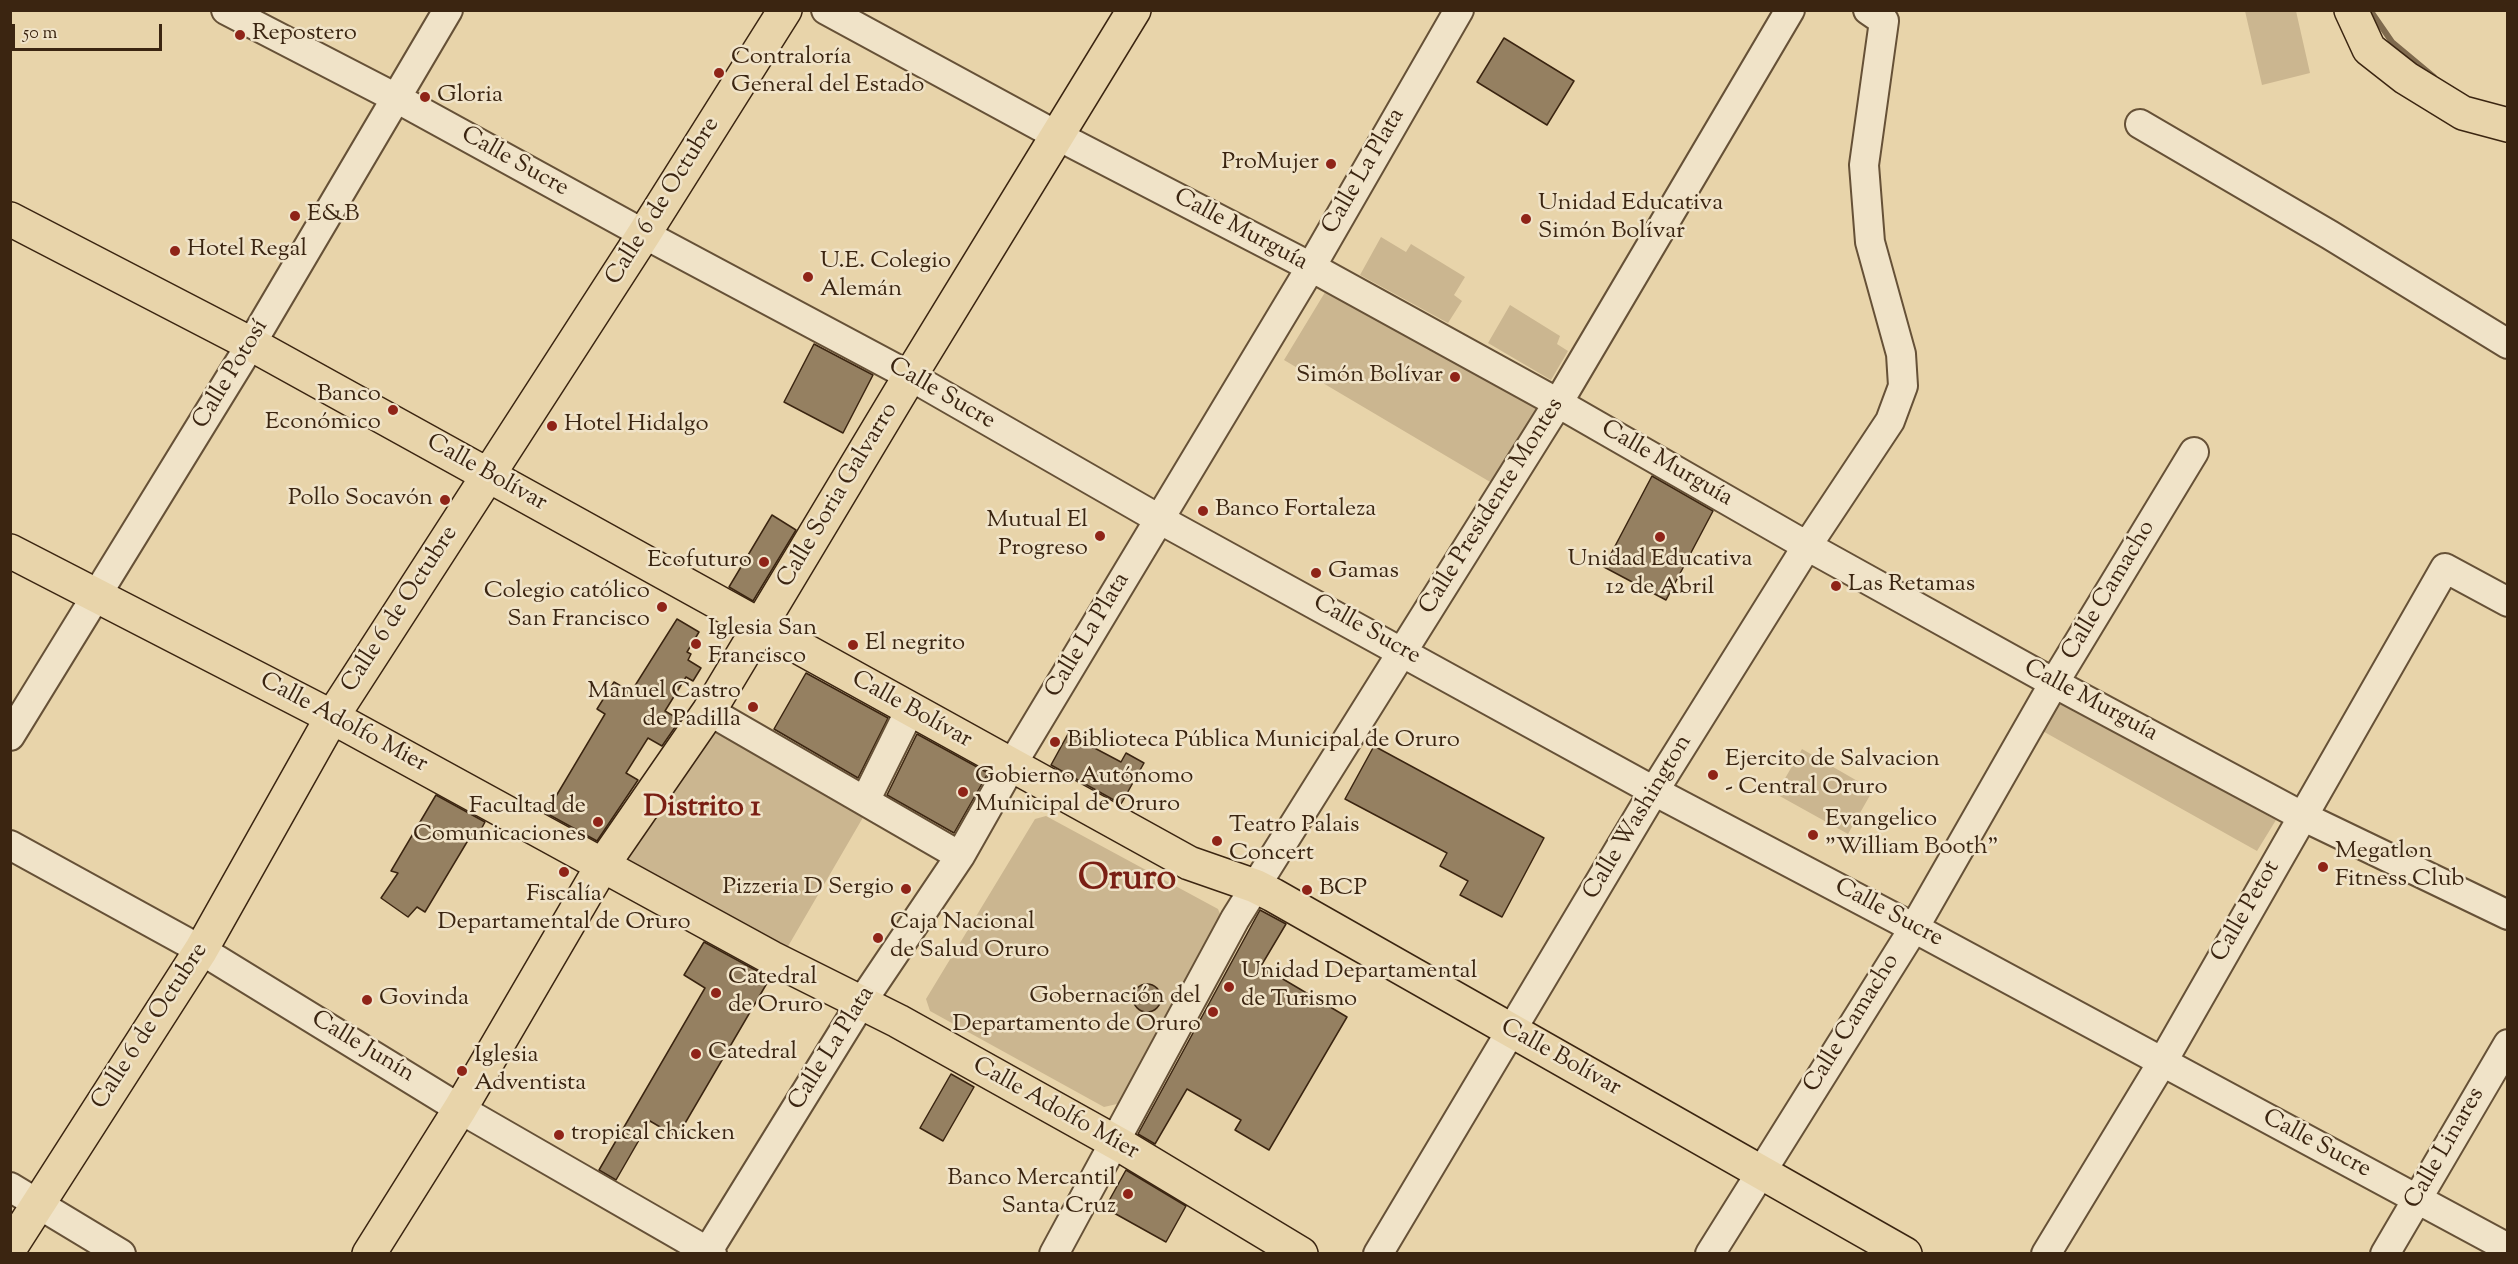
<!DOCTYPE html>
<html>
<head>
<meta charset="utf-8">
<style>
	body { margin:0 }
	#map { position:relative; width:2518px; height:1264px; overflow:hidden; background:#e8d4aa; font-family:"Sorts Mill Goudy",serif }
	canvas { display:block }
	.frame { position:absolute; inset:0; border:12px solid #3b2511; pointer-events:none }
	.scale { position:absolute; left:12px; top:24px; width:150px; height:27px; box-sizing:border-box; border:3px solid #3b2511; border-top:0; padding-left:8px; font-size:18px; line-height:21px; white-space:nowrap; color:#3b2511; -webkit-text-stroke:4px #f0e3c8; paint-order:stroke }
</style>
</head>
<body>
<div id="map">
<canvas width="2518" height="1264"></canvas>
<div class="frame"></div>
<div class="scale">50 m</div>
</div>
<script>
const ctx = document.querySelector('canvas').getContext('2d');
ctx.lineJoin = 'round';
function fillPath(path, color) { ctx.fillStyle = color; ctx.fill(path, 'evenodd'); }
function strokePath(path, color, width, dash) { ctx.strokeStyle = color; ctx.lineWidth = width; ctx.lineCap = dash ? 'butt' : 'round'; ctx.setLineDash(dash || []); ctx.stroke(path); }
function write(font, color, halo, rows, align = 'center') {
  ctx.font = font + ' "Sorts Mill Goudy",serif'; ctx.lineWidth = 5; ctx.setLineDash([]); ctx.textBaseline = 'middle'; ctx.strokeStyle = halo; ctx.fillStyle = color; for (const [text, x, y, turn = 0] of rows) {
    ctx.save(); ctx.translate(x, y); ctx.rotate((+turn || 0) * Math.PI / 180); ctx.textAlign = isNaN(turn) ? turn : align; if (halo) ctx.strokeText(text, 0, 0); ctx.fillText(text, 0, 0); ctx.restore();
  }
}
fillPath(new Path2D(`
	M2245 11H2296L2310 73 2262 85Z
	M1381 237 1406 252 1411 244 1465 277 1454 295 1462 301 1448 323 1360 275Z
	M1327 289 1552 412 1502 489 1284 360Z
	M1510 305 1560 336 1557 344 1568 351 1551 380 1488 343Z
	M2057 698 2276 820 2257 851 2039 729Z
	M714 726 865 814 783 955 632 869 629 857Z
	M1802 749 1873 790 1848 834 1776 794Z
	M1046 816 1218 909 1225 926 1117 1104 1104 1107 930 1011 926 999 1035 819Z`), '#cbb690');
strokePath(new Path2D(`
	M2370 10 2392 42 2434 77`), '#7f6a4e', 6);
const building = new Path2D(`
	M1504 38 1574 81 1547 125 1477 82Z
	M814 344 873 375 843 433 784 402Z
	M1652 476 1713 511 1666 600 1604 567Z
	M772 515 796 530 753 601 729 587Z
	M677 619 699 632 687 652 691 654 688 660 701 668 693 681 686 677 665 711 680 720 662 746 648 738 626 773 638 780 597 841 546 813 605 714 597 709 614 682 631 692Z
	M806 673 888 718 858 778 774 729Z
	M917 734 988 773 954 833 887 795Z
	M1068 734 1121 762 1126 753 1144 763 1121 804 1051 765Z
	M1374 746 1544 838 1502 917 1460 895 1468 881 1440 866 1447 853 1345 799Z
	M436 795 485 822 478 835 473 832 425 912 417 907 408 917 381 898 398 873 391 871Z
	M1260 910 1286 924 1261 966 1347 1017 1269 1150 1235 1130 1241 1120 1187 1089 1155 1144 1138 1134Z
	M704 942 770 978 677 1137 650 1121 616 1180 599 1170 705 988 684 975Z
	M1133 998a14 14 0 1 1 28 0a14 14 0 1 1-28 0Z
	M951 1074 974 1087 943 1141 920 1128Z
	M1126 1170 1186 1206 1166 1242 1105 1208Z`);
fillPath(building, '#958061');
strokePath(building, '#3b2511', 1.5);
const minor = new Path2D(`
	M226 10 398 99 644 234 910 376 1159 519 1654 791 1914 928 2508 1248
	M826 10 1056 135 1311 267 1558 403 1807 546 2054 683 2302 816 2508 915
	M2140 124 2330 235 2508 344
	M709 711 960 856
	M10 736 251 344 448 10
	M865 801 910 710
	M10 845 201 950 460 1109 712 1254
	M10 1187 121 1254
	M706 1254 861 1003 960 856 1011 766 1311 267 1459 10
	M1054 1254 1235 919 1558 403 1790 10
	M1378 1254 1654 791 1807 546 1890 421 1903 386 1901 354 1870 242 1864 165 1884 21 1868 10
	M1710 1254 1914 928 2054 683 2194 452
	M2046 1254 2163 1061 2445 568 2508 602
	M2385 1254 2508 1044`);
const major = new Path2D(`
	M2351 10 2369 49 2406 78 2463 113 2508 125
	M10 219 251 344 1189 863 1255 886 1273 895 1905 1254
	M10 551 332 717 772 958 898 1021 1122 1146 1301 1254
	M10 1248 201 950 332 717 644 234 785 10
	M369 1254 460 1109 602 866 709 711 910 376 1134 10`);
strokePath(minor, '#665137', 32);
strokePath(major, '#3b2511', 36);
strokePath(minor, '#f0e3c8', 28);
strokePath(major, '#e8d4aa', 33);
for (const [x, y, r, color] of [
	[240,35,6,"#8f2418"],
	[719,73,6,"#8f2418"],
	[425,97,6,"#8f2418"],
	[1331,164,6,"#8f2418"],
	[295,216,6,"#8f2418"],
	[1526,219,6,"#8f2418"],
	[175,251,6,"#8f2418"],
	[808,277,6,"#8f2418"],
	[1455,377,6,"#8f2418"],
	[393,410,6,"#8f2418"],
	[552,426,6,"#8f2418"],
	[445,500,6,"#8f2418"],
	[1203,511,6,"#8f2418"],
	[1100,536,6,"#8f2418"],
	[1660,537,6,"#8f2418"],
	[764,562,6,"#8f2418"],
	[1316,573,6,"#8f2418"],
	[1836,586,6,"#8f2418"],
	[662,607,6,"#8f2418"],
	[696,644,6,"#8f2418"],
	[853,645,6,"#8f2418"],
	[753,707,6,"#8f2418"],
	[1055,742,6,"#8f2418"],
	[1713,775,6,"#8f2418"],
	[963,792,6,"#8f2418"],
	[598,822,6,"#8f2418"],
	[1813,835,6,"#8f2418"],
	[1217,841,6,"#8f2418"],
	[2323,867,6,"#8f2418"],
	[564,872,6,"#8f2418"],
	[906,889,6,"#8f2418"],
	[1307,890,6,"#8f2418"],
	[878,938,6,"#8f2418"],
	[1229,987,6,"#8f2418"],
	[716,993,6,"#8f2418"],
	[367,1000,6,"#8f2418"],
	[1213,1012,6,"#8f2418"],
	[696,1054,6,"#8f2418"],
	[462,1071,6,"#8f2418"],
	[559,1135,6,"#8f2418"],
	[1128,1194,6,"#8f2418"]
]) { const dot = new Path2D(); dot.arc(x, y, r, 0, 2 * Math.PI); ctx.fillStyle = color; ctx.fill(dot); strokePath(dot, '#f0e3c8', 2); }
write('24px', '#3b2511', '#f0e3c8', [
	["Repostero",252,35],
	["Contraloría",731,59],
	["General del Estado",731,87],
	["Gloria",437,97],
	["ProMujer",1319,164,"right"],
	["Unidad Educativa",1538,205],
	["Simón Bolívar",1538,233],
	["E&B",307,216],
	["Hotel Regal",187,251],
	["U.E. Colegio",820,263],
	["Alemán",820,291],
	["Simón Bolívar",1443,377,"right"],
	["Banco",381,396,"right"],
	["Económico",381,424,"right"],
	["Hotel Hidalgo",564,426],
	["Pollo Socavón",433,500,"right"],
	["Banco Fortaleza",1215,511],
	["Mutual El",1088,522,"right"],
	["Progreso",1088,550,"right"],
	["Unidad Educativa",1660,561,"center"],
	["12 de Abril",1660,589,"center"],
	["Ecofuturo",752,562,"right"],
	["Gamas",1328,573],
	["Las Retamas",1848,586],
	["Colegio católico",650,593,"right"],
	["San Francisco",650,621,"right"],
	["Iglesia San",708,630],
	["Francisco",708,658],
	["El negrito",865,645],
	["Manuel Castro",741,693,"right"],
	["de Padilla",741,721,"right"],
	["Biblioteca Pública Municipal de Oruro",1067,742],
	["Ejercito de Salvacion",1725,761],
	["- Central Oruro",1725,789],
	["Gobierno Autónomo",975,778],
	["Municipal de Oruro",975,806],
	["Facultad de",586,808,"right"],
	["Comunicaciones",586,836,"right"],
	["Evangelico",1825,821],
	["\"William Booth\"",1825,849],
	["Teatro Palais",1229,827],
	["Concert",1229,855],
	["Megatlon",2335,853],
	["Fitness Club",2335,881],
	["Pizzeria D Sergio",894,889,"right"],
	["BCP",1319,890],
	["Fiscalía",564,896,"center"],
	["Departamental de Oruro",564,924,"center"],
	["Caja Nacional",890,924],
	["de Salud Oruro",890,952],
	["Unidad Departamental",1241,973],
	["de Turismo",1241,1001],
	["Catedral",728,979],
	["de Oruro",728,1007],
	["Gobernación del",1201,998,"right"],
	["Departamento de Oruro",1201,1026,"right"],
	["Govinda",379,1000],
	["Catedral",708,1054],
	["Iglesia",474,1057],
	["Adventista",474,1085],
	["tropical chicken",571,1135],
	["Banco Mercantil",1116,1180,"right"],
	["Santa Cruz",1116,1208,"right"]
], 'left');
write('24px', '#3b2511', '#f0e3c8', [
	["Calle Sucre",514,163,29],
	["Calle La Plata",1365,172,-60],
	["Calle 6 de Octubre",664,202,-58],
	["Calle Murguía",1240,231,28],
	["Calle Potosí",232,375,-59],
	["Calle Sucre",941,395,30],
	["Calle Murguía",1666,465,30],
	["Calle Bolívar",486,474,29],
	["Calle Soria Galvarro",839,496,-59],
	["Calle Presidente Montes",1493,507,-58],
	["Calle Camacho",2110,591,-59],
	["Calle 6 de Octubre",401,610,-57],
	["Calle Sucre",1366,631,29],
	["Calle La Plata",1089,636,-59],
	["Calle Murguía",2090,702,28],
	["Calle Bolívar",911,711,29],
	["Calle Adolfo Mier",343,724,28],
	["Calle Washington",1639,818,-59],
	["Calle Petot",2247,912,-60],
	["Calle Sucre",1888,914,28],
	["Calle Camacho",1853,1024,-58],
	["Calle 6 de Octubre",151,1027,-57],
	["Calle Junín",362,1048,31],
	["Calle La Plata",833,1049,-58],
	["Calle Bolívar",1560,1059,29],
	["Calle Adolfo Mier",1055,1110,29],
	["Calle Sucre",2316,1145,28],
	["Calle Linares",2446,1149,-60]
]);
write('bold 30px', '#7a1f14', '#f0e3c8', [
	["Distrito 1",702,810]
]);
write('bold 36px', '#7a1f14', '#f0e3c8', [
	["Oruro",1127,882]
]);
</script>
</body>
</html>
